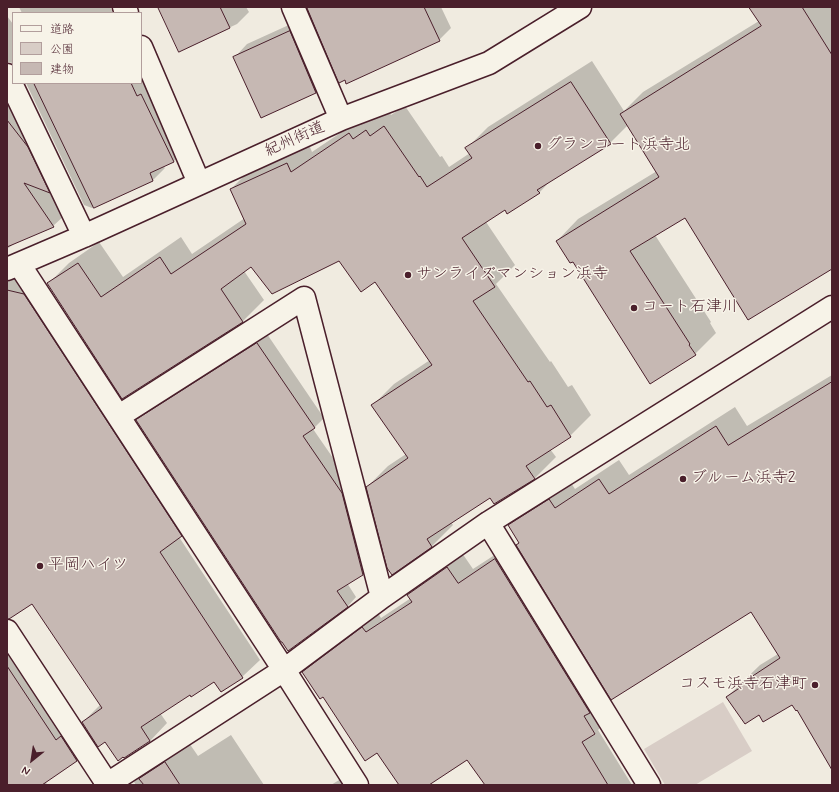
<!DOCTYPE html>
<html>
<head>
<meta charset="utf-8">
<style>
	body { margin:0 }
	#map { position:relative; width:839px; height:792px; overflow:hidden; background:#f0ebe0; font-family:Mynerve,"Klee One",sans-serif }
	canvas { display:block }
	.frame { position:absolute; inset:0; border:8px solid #4a1f2b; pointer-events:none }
	.legend { position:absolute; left:12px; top:12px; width:130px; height:72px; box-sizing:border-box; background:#f7f3e8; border:1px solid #b29e9c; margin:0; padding:5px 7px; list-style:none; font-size:12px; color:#4a1f2b }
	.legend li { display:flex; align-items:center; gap:8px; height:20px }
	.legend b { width:20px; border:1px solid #b29e9c }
	.north { position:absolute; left:12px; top:740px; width:40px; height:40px; -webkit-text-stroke:3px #f7f3e8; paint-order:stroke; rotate:210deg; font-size:11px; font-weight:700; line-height:16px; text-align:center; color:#4a1f2b }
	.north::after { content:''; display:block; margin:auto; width:14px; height:18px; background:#4a1f2b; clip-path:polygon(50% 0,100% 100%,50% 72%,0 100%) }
</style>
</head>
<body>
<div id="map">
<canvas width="839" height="792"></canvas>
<div class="frame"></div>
<ul class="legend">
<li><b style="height:5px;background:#f7f3e8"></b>道路</li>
<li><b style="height:11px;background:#d8cdc6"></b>公園</li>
<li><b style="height:11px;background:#c6b8b3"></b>建物</li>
</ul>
<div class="north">N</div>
</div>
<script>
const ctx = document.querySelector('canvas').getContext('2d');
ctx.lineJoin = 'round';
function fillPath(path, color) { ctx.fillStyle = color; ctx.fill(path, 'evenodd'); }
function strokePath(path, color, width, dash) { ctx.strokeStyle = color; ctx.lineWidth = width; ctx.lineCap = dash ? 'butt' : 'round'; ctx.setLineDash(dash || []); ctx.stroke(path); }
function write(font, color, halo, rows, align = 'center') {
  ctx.font = font + ' Mynerve,"Klee One",sans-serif'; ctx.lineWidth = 3; ctx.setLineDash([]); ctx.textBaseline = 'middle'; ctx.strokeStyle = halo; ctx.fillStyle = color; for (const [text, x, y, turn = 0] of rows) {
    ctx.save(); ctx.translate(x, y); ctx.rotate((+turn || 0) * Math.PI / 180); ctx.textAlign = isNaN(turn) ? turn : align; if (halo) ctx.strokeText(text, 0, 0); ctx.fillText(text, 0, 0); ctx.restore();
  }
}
fillPath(new Path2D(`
	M723 702 752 751 695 785H665L644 749Z`), '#d8cdc6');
fillPath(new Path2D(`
	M19 7H110L113 13H22Z
	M159 7H246L249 12 237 24 180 51Z
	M308 7H441L451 28 439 40Z
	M750 7H832V267L685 217 655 235 711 322 710 323 716 333 695 354 573 260 557 241 578 219 657 171 628 125 610 143 553 178 539 193 505 209 486 222 515 265 496 284 550 362 551 361 568 387 572 385 591 415 570 436 550 449 556 457 535 478 494 503 490 496 451 522 453 525 432 546 393 573 367 487 388 466 406 454 373 405 394 384 430 360 376 281 339 260 251 265 244 271 264 300 243 321 122 398 48 284 69 263 99 242 123 277 181 237 192 254 245 218 231 189 252 168 308 142 312 152 370 113 375 119 388 110 391 115 405 106 440 157 442 156 449 167 470 153 467 148 488 127 592 61 624 111 643 92 759 21Z
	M7 16 13 24V63L7 62Z
	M302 19 328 80 316 92 262 117 235 57 247 44Z
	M7 67 61 180 49 192 65 215 53 226 17 242 7 249Z
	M141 69 185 149 174 161 163 166 165 168 153 180 92 208 84 205 26 83H141Z
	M22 272 41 277 199 518 179 537 260 660 242 677 221 691 215 681 190 694 160 713 167 723 150 741 119 760 106 741 83 722 101 704 32 603 7 618V278Z
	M267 334 324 418 313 429 351 484 372 565 363 574 347 583 356 597 348 606 288 650 137 420 146 411Z
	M832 375V767L797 709 792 703 759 714 727 697 760 665 778 654 751 610 520 542 509 525 529 506 569 480 575 489 619 460 629 475 735 407 747 426Z
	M510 545 609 718 598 730 632 785H487L468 759 428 785H400L377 752 323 696 303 672 318 658 378 613 381 618 411 598 408 595 423 580 462 553 473 569Z
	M7 621 74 723 79 720 94 743 77 760 45 782 47 784 46 785H7Z
	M231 735 264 785H136L134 782 157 760 187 740 198 756Z
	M344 777 350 785H331Z`), '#0003');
const building = new Path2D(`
	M158 7H220L230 28 179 52Z
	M307 7H424L440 41 346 84 345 80 339 83Z
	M749 7H802L832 55V269L748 320 685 218 630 251 690 344 689 345 696 355 650 384 573 262 570 263 556 241 659 177 620 114 761 26Z
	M290 31 316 93 261 118 233 57Z
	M571 82 611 144 537 190 540 193 507 214 505 210 462 238 495 287 473 301 528 382 530 381 547 407 551 405 571 437 526 466 535 479 494 504 490 498 427 539 432 547 392 575 387 568 366 487 408 458 371 405 432 365 375 282 361 292 339 261 272 294 251 267 221 289 243 322 122 399 47 283 78 263 101 297 160 257 171 274 246 224 230 189 287 163 291 172 349 133 353 139 366 130 370 136 384 126 419 177 420 176 427 187 472 158 465 148Z
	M34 83H131L137 96 141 94 174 162 150 173 153 181 94 208Z
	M7 120 28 147 50 193 24 183 54 227 7 247Z
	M7 290 24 294 182 536 160 552 243 678 221 692 214 682 191 697 190 695 141 727 150 741 124 758 123 757 118 761 105 742 98 747 82 722 102 708 32 604 9 619H7Z
	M257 343 315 428 303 436 342 493 363 575 337 591 348 607 288 651 282 642H281L136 420Z
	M832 382V770L797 710 796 711 792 705 763 722 759 715 745 724 726 697 741 687 739 685 780 658 751 612 611 700 516 545 519 543 508 525 549 499 555 508 599 479 609 494 716 426 728 445Z
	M495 559 590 713 584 716 595 734 582 742 608 785H485L467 760 429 785H399L377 753 365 761 323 697 320 699 302 672 362 627 366 632 412 602 407 595 447 567 458 583Z
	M7 666 56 740 61 736 77 761 42 785H7Z
	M165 762 180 785H144L139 779Z`);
fillPath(building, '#c6b8b3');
strokePath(building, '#4a1f2b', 1);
const minor = new Path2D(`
	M124 7 127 13
	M293 7 341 119
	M141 47 199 183
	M7 75 84 236
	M19 264 284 670 357 785
	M7 269 84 236 341 119 489 63 580 7
	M119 416 304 298 382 597
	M488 523 649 785
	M7 631 108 785
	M106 785 284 670 382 597 488 523 832 307`);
strokePath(minor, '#4a1f2b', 25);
strokePath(minor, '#f7f3e8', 22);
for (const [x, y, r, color] of [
	[538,146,4,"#4a1f2b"],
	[408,275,4,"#4a1f2b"],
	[634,308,4,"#4a1f2b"],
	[683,479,4,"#4a1f2b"],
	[40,566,4,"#4a1f2b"],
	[815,685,4,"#4a1f2b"]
]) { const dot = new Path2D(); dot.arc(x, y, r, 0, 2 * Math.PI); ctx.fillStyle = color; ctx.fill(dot); strokePath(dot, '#f7f3e8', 1.5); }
write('16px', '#4a1f2b', '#f7f3e8', [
	["紀州街道",295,140,-24]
]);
write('16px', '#4a1f2b', '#f7f3e8', [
	["グランコート浜寺北",546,146],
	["サンライズマンション浜寺",416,275],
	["コート石津川",642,308],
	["ブルーム浜寺2",691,479],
	["平岡ハイツ",48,566],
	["コスモ浜寺石津町",807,685,"right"]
], 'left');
</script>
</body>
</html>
